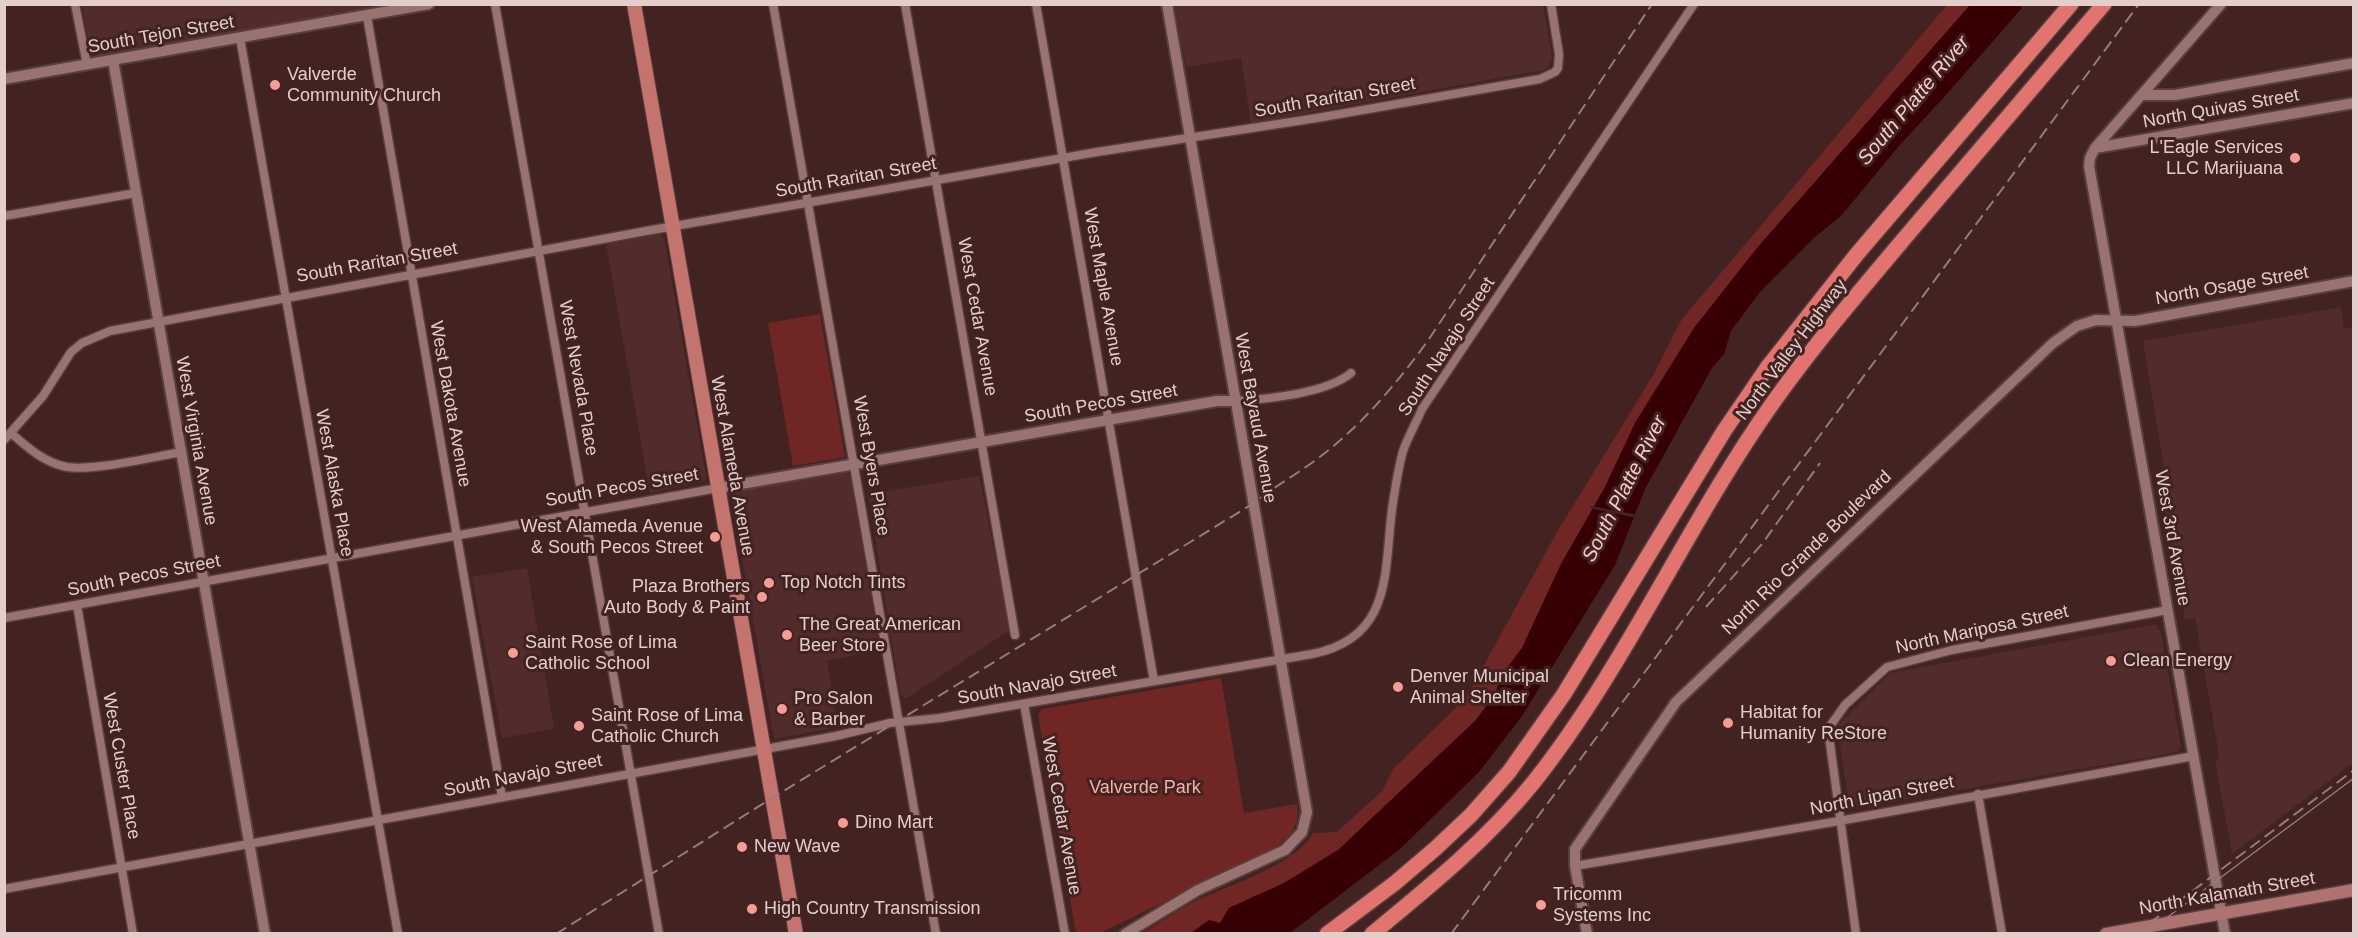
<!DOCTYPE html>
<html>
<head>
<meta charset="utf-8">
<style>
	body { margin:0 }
	#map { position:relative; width:2358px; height:938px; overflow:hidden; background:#422321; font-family:Arial,sans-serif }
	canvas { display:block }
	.frame { position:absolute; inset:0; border:6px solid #e3cecc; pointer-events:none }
</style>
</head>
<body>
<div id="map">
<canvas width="2358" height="938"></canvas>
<div class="frame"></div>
</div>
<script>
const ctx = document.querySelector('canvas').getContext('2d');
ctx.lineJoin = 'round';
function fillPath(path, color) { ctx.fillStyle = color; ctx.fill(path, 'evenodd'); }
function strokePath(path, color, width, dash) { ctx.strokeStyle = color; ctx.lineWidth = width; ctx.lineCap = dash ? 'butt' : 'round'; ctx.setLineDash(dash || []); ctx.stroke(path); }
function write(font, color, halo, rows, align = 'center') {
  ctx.font = font + ' Arial,sans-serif'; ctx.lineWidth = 6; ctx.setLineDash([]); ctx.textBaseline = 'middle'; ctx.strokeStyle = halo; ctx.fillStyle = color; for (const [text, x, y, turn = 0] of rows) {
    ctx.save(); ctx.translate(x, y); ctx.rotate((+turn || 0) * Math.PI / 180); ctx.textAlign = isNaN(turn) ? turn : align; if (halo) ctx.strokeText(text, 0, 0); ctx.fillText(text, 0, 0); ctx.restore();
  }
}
fillPath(new Path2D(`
	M82 5V4L392 5 100 56 91 53Z
	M1174 5H1543L1552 58 1549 67 1543 70 1251 123 1241 58 1186 67Z
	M660 234 664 238 706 475 705 481 650 493 606 244Z
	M2341 307 2344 329 2354 327 2353 763 2232 854 2215 760 2219 759 2216 737 2195 618 2185 619 2160 480 2164 467 2143 341Z
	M845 471 850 475 880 650 827 661 838 727 774 739 733 507 734 493 739 488Z
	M979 476 1010 630 907 698 901 696 899 686 868 494Z
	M527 568 554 729 502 738 472 577Z
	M2152 625H2156L2161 633 2181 747 2177 752 1861 807 1852 806 1849 802 1838 733 1839 724 1890 673Z`), '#522c2a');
fillPath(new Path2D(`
	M1947 5H1970L1757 248 1694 328 1635 423 1605 487 1561 564 1522 648 1507 668 1491 700 1475 721 1338 850 1284 883 1229 908 1220 923 1209 921 1190 933 1142 934C1156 924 1171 915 1186 906 1220 887 1295 867 1313 833L1337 832 1382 791 1393 769 1466 698 1557 532 1652 377 1682 319Z
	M820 314 845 457 793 466 768 323Z
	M1221 678 1244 813 1297 804C1301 828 1288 840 1269 851L1100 933H1076L1038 714 1042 709Z`), '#702625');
fillPath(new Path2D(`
	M1970 5H2019L2022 8 1946 95 1899 146 1841 216 1815 237 1760 292 1731 331 1724 354 1712 368 1645 489 1615 565 1522 716 1479 772 1400 849 1290 933 1190 934 1209 920 1220 923 1229 908 1284 883 1338 850 1475 721 1491 700 1507 668 1522 648 1561 564 1605 487 1635 423 1694 328 1757 248Z`), '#370104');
fillPath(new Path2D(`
	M1591 506 1638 515 1637 518 1589 508Z`), '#422321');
const minor = new Path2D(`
	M75 4 87 65
	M495 4 659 934
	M773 4 936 934
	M905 4 1015 635
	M1036 4 1154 681
	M367 16 502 797
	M240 38 398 934
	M4 216 136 193
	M1236 401C1267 399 1327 393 1351 373
	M12 434C28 448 45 463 67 467 95 471 152 457 182 452
	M4 440 43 396 71 352 82 343 110 331 646 231 1097 152 1317 118 1540 79 1555 72 1558 68 1559 54 1551 4
	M77 605 133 934
	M4 618 718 488
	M1024 704 1065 934
	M1978 794 2002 934
	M1575 866 1839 821 2194 756
	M4 889 836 736 890 723 940 718 1312 654C1393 638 1384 572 1392 509 1395 490 1398 469 1403 451 1408 437 1416 423 1422 409L1694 4
	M1856 934 1828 729 1845 705 1887 667 1952 650 2168 610`);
const tertiary = new Path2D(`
	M2221 4 2095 148 2090 158 2089 166 2225 934
	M113 60 265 934
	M4 79 429 4
	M2142 95H2175L2354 63
	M2095 148 2354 103
	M718 488 1217 401H1236
	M1125 934 1198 890 1285 850 1302 832 1307 812 1167 4
	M1587 934 1575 866V849L1676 702 2053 343 2077 326 2096 320 2135 321 2354 281`);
const secondary = new Path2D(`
	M2106 934 2354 890`);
const primary = new Path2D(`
	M634 4 796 934`);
const motorway = new Path2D(`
	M1327 934 1395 883 1436 848 1471 815 1509 772 1564 694 1724 431 1767 368 1857 254 2071 4
	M1372 934C1429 887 1486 841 1533 783 1626 666 1686 526 1772 404 1816 342 1865 285 1914 227 1977 153 2041 79 2104 4`);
strokePath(minor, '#583e3d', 11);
strokePath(tertiary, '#583e3d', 14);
strokePath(secondary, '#583e3d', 15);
strokePath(primary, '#583e3d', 16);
strokePath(motorway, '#583e3d', 18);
strokePath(minor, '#987370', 8);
strokePath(tertiary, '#987370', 10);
strokePath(secondary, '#ae7370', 12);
strokePath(primary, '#c4746f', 14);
strokePath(motorway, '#e1746f', 15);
strokePath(new Path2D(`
	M2145 934 2354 778`), '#957b79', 1.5);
strokePath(new Path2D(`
	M1706 607 1762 544 1820 463
	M556 934 772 798 1254 503C1275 486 1299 473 1321 456 1363 424 1396 384 1427 342L1652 4
	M1451 934 2139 4
	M2135 934 2354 770`), '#957b79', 2, [12, 6]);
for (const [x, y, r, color] of [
	[275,85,6,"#f59c95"],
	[2295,158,6,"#f59c95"],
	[715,537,6,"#f59c95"],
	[769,583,6,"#f59c95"],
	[762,597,6,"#f59c95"],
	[787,635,6,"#f59c95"],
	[513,653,6,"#f59c95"],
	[2111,661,6,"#f59c95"],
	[1398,687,6,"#f59c95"],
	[782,709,6,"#f59c95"],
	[1728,723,6,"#f59c95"],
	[579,726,6,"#f59c95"],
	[843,823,6,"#f59c95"],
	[742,847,6,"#f59c95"],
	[1541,905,6,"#f59c95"],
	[752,909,6,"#f59c95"]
]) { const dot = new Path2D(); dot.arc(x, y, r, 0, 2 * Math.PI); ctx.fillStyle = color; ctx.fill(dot); strokePath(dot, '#422321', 2); }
write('18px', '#e3cecc', '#422321', [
	["South Tejon Street",161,35,-10],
	["South Raritan Street",1335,98,-10],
	["North Quivas Street",2221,109,-10],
	["South Raritan Street",856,178,-10],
	["South Raritan Street",377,263,-10],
	["North Osage Street",2232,286,-10],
	["West Maple Avenue",1103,287,80],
	["West Cedar Avenue",977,317,80],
	["South Navajo Street",1447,347,-57],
	["North Valley Highway",1792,350,-53],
	["West Nevada Place",578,378,80],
	["West Dakota Avenue",450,404,80],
	["South Pecos Street",1101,404,-10],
	["West Bayaud Avenue",1255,418,80],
	["West Virginia Avenue",196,441,80],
	["West Alameda Avenue",732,466,80],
	["West Byers Place",871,466,80],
	["West Alaska Place",334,483,80],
	["South Pecos Street",622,488,-10],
	["West 3rd Avenue",2172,538,80],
	["North Rio Grande Boulevard",1807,553,-44],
	["South Pecos Street",144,576,-11],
	["North Mariposa Street",1982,630,-12],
	["South Navajo Street",1037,685,-10],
	["West Custer Place",121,766,80],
	["South Navajo Street",523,776,-11],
	["North Lipan Street",1882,796,-11],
	["West Cedar Avenue",1061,816,80],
	["North Kalamath Street",2227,894,-10]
]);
write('18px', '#e3cecc', '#422321', [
	["Valverde",287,75],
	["Community Church",287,96],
	["L'Eagle Services",2283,148,"right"],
	["LLC Marijuana",2283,169,"right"],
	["West Alameda Avenue",703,527,"right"],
	["& South Pecos Street",703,548,"right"],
	["Top Notch Tints",781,583],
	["Plaza Brothers",750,587,"right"],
	["Auto Body & Paint",750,608,"right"],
	["The Great American",799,625],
	["Beer Store",799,646],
	["Saint Rose of Lima",525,643],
	["Catholic School",525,664],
	["Clean Energy",2123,661],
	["Denver Municipal",1410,677],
	["Animal Shelter",1410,698],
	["Pro Salon",794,699],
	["& Barber",794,720],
	["Habitat for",1740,713],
	["Humanity ReStore",1740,734],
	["Saint Rose of Lima",591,716],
	["Catholic Church",591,737],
	["Dino Mart",855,823],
	["New Wave",754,847],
	["Tricomm",1553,895],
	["Systems Inc",1553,916],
	["High Country Transmission",764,909]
], 'left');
write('18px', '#f4b0ab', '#422321', [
	["Valverde Park",1145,788]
]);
write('italic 20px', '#f9cac6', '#422321', [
	["South Platte River",1914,101,-50],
	["South Platte River",1625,489,-63]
]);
</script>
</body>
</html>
